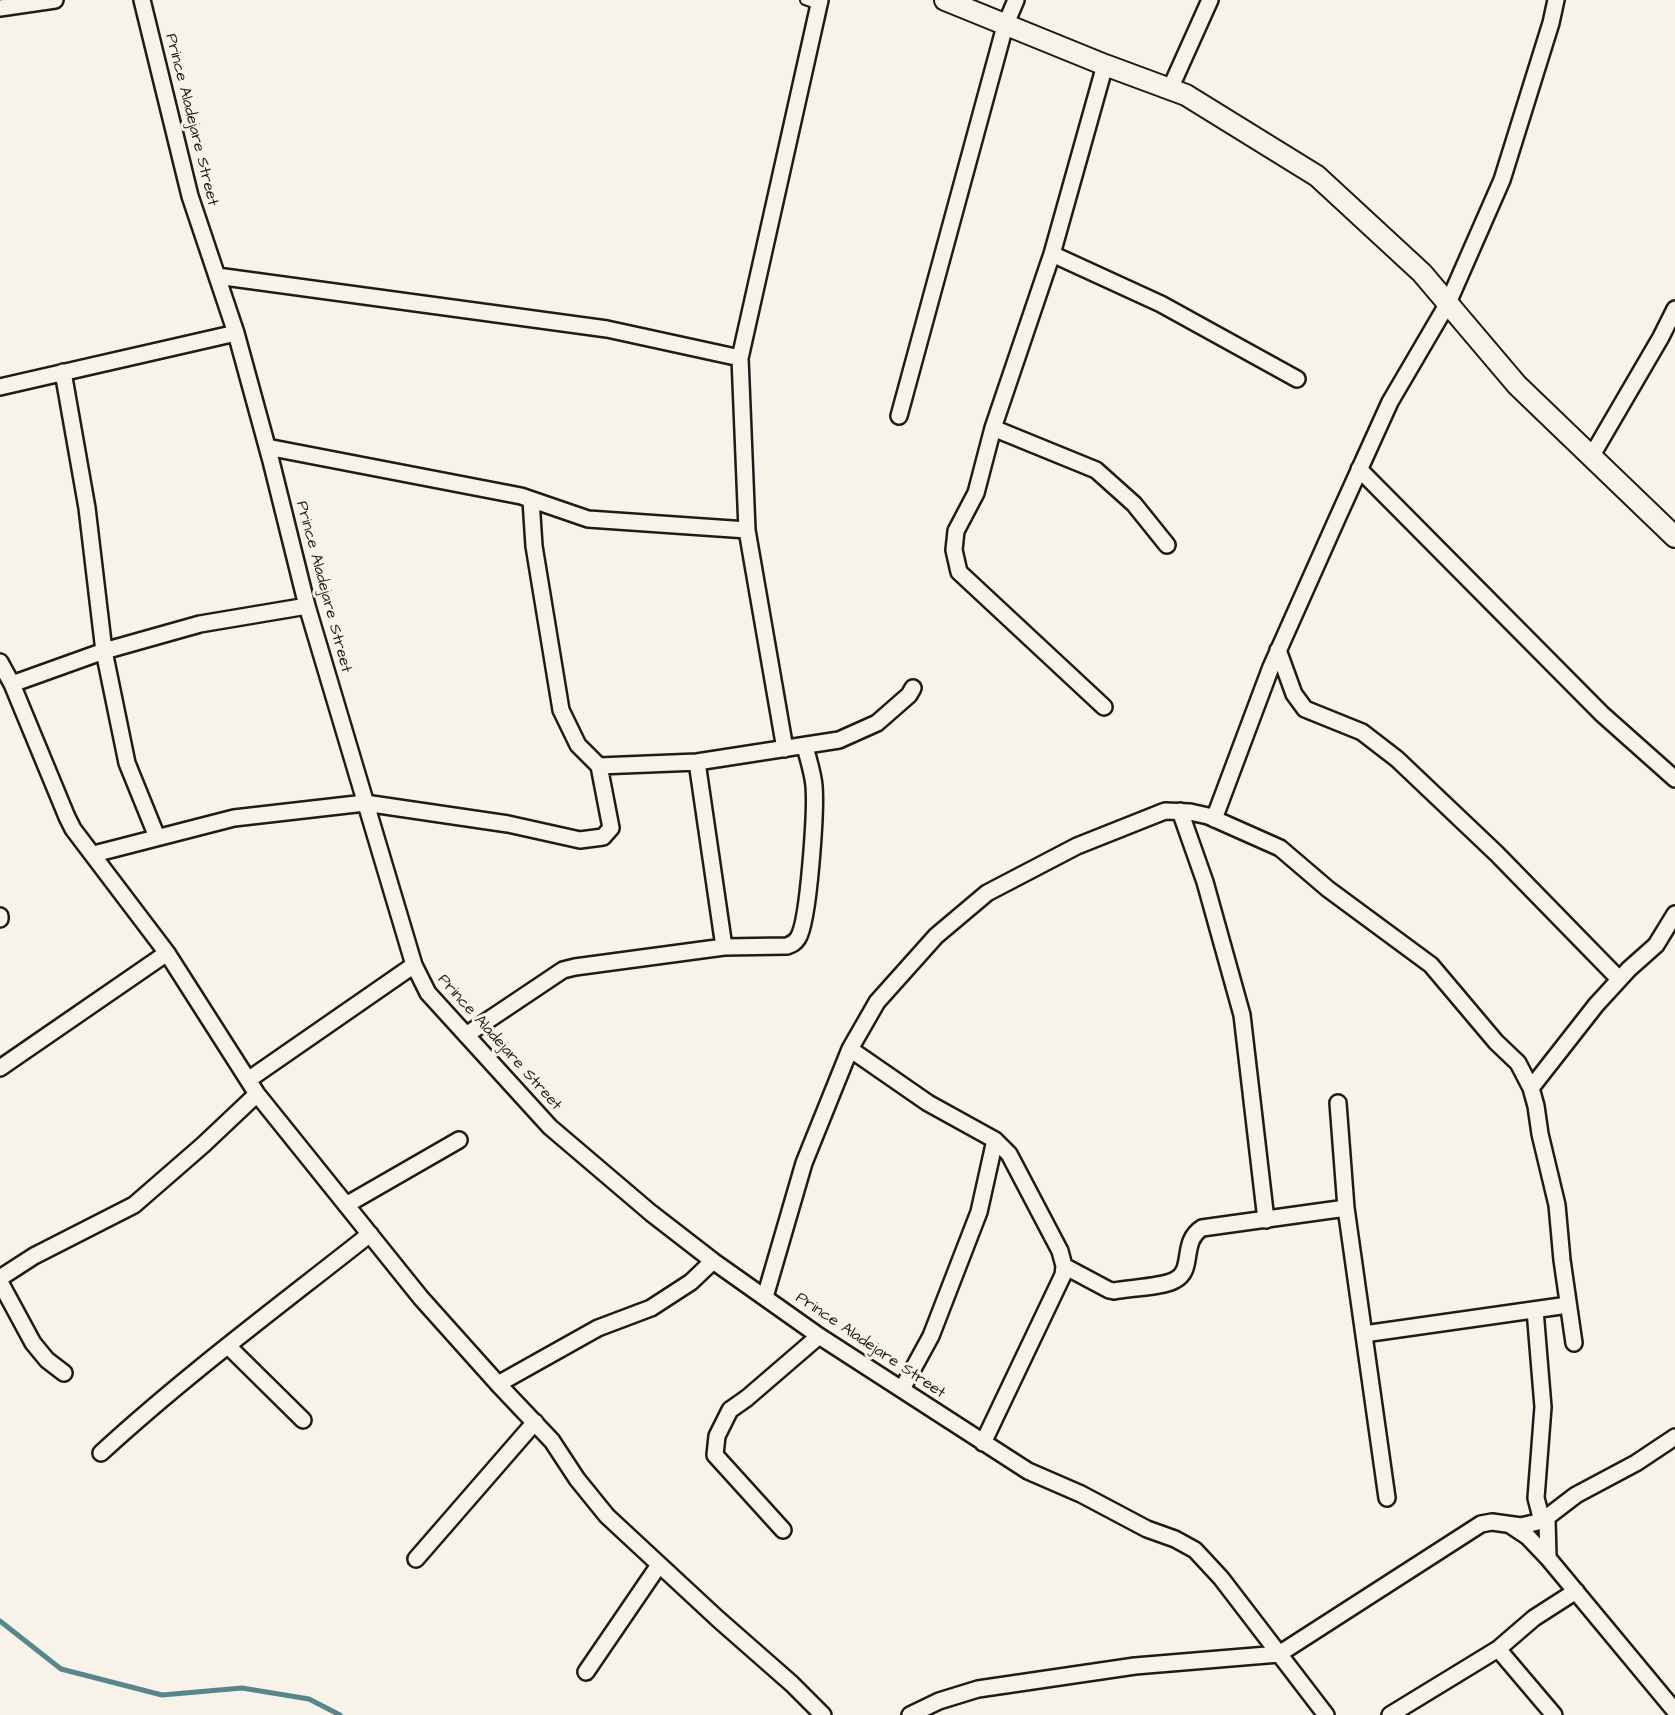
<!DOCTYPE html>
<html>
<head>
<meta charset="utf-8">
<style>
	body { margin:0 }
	canvas { display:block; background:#f7f3e8 }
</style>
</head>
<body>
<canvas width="1675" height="1715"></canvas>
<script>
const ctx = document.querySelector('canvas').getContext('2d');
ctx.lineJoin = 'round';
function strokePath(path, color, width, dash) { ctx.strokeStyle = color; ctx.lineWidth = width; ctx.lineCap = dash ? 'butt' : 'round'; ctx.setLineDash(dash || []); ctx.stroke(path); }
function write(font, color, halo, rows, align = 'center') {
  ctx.font = font + ' "Architects Daughter",sans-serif'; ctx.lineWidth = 6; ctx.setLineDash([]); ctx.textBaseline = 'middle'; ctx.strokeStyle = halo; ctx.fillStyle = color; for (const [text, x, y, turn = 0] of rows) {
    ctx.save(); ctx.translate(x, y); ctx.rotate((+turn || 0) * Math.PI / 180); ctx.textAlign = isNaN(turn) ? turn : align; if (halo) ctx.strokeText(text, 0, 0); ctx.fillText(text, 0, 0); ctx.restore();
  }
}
strokePath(new Path2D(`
	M0 1621 61 1669 162 1695 242 1688 309 1699 340 1715`), '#57878a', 5);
const service = new Path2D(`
	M805 0 819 5`);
const minor = new Path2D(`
	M142 0 190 196 236 333 271 461 307 606 414 965 428 993 550 1127 651 1213 713 1261 819 1336 1028 1471 1081 1494 1147 1529 1175 1539 1195 1550 1221 1578 1326 1715
	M0 8 55 0
	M1170 89 1210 0
	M1052 254 1161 304 1297 379
	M217 276 607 329 740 358
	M63 372 87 508 104 651 127 763 157 837
	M0 387 236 333
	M899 416 1005 26 1016 0
	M993 428 1096 470 1134 504 1167 545
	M267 447 521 496 588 519 747 530
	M1591 457 1661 337 1675 309
	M1359 469 1602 714 1675 779
	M531 500 534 546 561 710 578 745 599 766 697 762 839 740 877 723 909 695 913 688
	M1278 650 1294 694 1305 709 1362 732 1397 759 1497 854 1619 979
	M0 662 12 684 67 817 73 829 167 953 257 1094 421 1298 498 1384 552 1441 577 1479 607 1516 718 1619 792 1684 823 1715
	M12 684 104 651 200 624 307 606
	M1104 707 959 572 954 550 956 531 976 493 993 428 1052 254 1105 65
	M785 749 747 530 740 358 820 0
	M697 762 724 947
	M1180 811 1205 882 1242 1015 1266 1220
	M1214 819 1271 667 1337 519 1390 402 1448 303 1502 180 1551 23 1556 0
	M94 854 234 818 365 803 508 824 580 840 603 837 611 828 599 766
	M0 916V919
	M466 1035 563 970 575 967 724 947 787 946C792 944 795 943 798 938 809 921 816 809 814 786 813 773 808 759 805 746
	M850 1049 928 1103 995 1140 1009 1154 1060 1251 1064 1266 1063 1275 983 1443
	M0 1068 167 953
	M248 1080 414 965
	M1531 1088 1596 1005 1629 969 1656 945 1675 914
	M1338 1103 1346 1208 1387 1498
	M346 1205 459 1140
	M1064 1266 1109 1290 1114 1291C1129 1288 1163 1287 1175 1280 1195 1270 1180 1242 1202 1228L1346 1208
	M0 1278 34 1256 134 1205 203 1145 257 1094
	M0 1282 33 1343 47 1360 64 1373
	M765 1297 804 1163 850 1049 877 1002 936 936 987 893 1077 846 1165 811 1190 812 1208 816 1280 848 1328 889 1431 965 1496 1042 1518 1063 1531 1088 1536 1106 1540 1134 1557 1205 1562 1260 1574 1343
	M1535 1310 1543 1407 1536 1498 1542 1521
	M1364 1334 1568 1305
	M228 1346 303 1420
	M498 1384 598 1328 651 1308 691 1282 713 1261
	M902 1389 931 1336 979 1212 995 1140
	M101 1453C186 1375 279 1306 370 1234
	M1547 1519 1548 1558
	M1510 1525 1528 1537 1548 1558 1675 1711
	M783 1530 715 1455 717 1436 730 1410 747 1398 819 1336
	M416 1559 535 1422
	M1498 1649 1554 1715
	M586 1672 659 1565
	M910 1715 939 1701 978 1689 1135 1666 1279 1654 1481 1524 1492 1522 1521 1526 1542 1521 1576 1495 1636 1463 1675 1437
	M1390 1715 1498 1649 1534 1618 1576 1591`);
const tertiary = new Path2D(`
	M945 0 1105 65 1186 95 1317 176 1422 273 1517 385 1675 537`);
strokePath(service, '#1c1c1c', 12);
strokePath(minor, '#1c1c1c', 20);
strokePath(tertiary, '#1c1c1c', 24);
strokePath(service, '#f7f3e8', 8);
strokePath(minor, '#f7f3e8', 15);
strokePath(tertiary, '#f7f3e8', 20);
write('16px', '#1c1c1c', '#f7f3e8', [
	["Prince Aladejare Street",191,120,76],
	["Prince Aladejare Street",323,587,75],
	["Prince Aladejare Street",499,1043,48],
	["Prince Aladejare Street",870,1346,34]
]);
</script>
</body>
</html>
